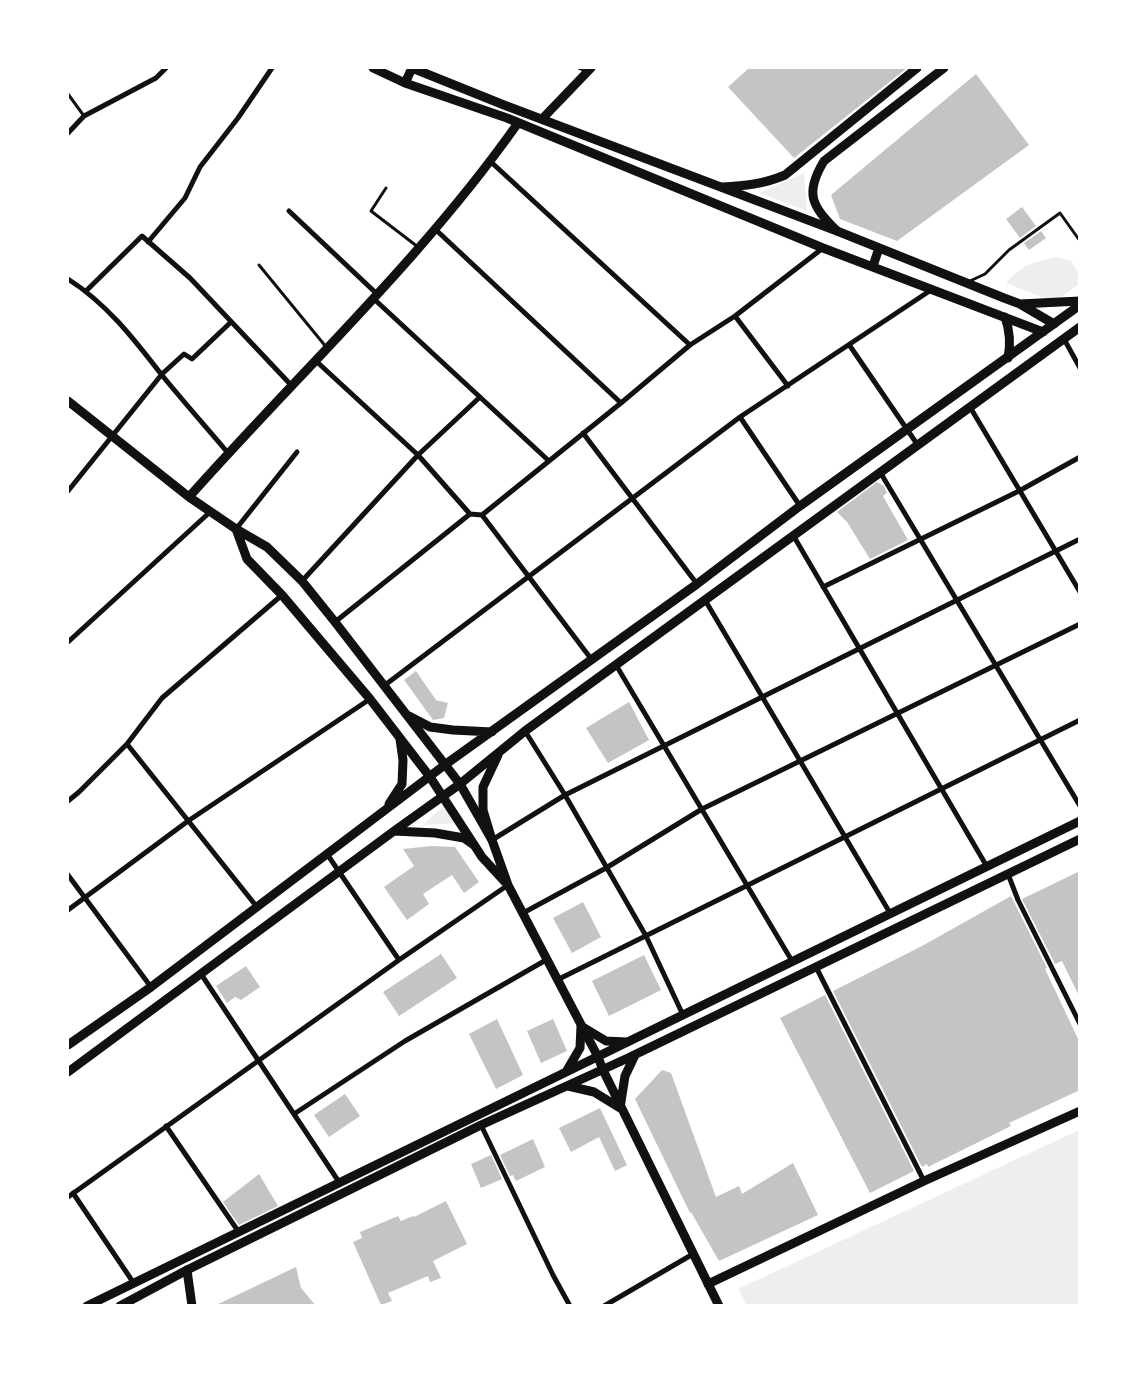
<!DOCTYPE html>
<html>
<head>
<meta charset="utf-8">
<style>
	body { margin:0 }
	#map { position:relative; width:1147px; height:1373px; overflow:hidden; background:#fff; font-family:Raleway,sans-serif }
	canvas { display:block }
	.frame { position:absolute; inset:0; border:69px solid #fff; pointer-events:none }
</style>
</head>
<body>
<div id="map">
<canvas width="1147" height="1373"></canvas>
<div class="frame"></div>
</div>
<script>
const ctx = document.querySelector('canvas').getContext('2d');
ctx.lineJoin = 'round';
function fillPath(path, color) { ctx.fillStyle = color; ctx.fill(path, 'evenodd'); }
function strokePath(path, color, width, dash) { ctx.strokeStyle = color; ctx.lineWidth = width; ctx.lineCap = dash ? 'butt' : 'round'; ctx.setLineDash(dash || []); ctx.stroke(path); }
fillPath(new Path2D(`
	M804 173 807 211 759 193Z
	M1056 257 1071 261 1079 274V284L1055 302 1006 283C1023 264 1032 263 1056 257Z
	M447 803 459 823 422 825Z
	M1079 1130V1305L747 1306 738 1289Z`), '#eee');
fillPath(new Path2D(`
	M749 68H907L794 158 728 87Z
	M976 74 1029 145 897 241 840 219 831 195Z
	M1022 207 1036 226 1020 238 1006 219Z
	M1041 231 1046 238 1029 250 1024 243Z
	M877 482 884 486 887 493 883 496 908 540 870 559 847 522 837 512Z
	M416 671 436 700 448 703 444 718 433 720 404 680Z
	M629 702 649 740 608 763 586 728Z
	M431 846 455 847 479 882 464 893 452 875 423 894 429 904 407 920 384 887 414 866 403 849Z
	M1080 871V998L1062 961 1055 964 1022 899Z
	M1011 896 1047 968 1045 969 1080 1043V1090L1009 1123 1011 1126 928 1167 927 1164 922 1167 833 991 922 946Z
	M583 902 601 937 572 953 553 918Z
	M441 954 457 978 399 1016 383 992Z
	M644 955 661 990 609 1016 592 981Z
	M246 966 260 987 241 1000 235 997 227 1003 216 986Z
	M825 995 914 1171 870 1193 780 1018Z
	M497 1019 523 1075 496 1089 469 1034Z
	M553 1019 567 1051 541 1063 527 1031Z
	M662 1070 671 1073 716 1197 739 1186 742 1194 793 1163 818 1215 719 1261 691 1212 690 1213 635 1099Z
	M345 1094 360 1116 329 1137 314 1115Z
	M600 1108 627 1165 615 1171 599 1137 571 1152 559 1128Z
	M533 1139 545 1167 516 1181 513 1175 510 1176 500 1155Z
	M491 1155 502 1179 481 1188 471 1164Z
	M259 1174 278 1206 239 1225 223 1202Z
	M446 1201 467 1244 433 1261 441 1278 430 1282 428 1276 388 1293 392 1301 381 1305 353 1242 362 1238 360 1232 398 1216 401 1221 413 1216 414 1217Z
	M296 1267 301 1288 316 1306H214Z`), '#c4c4c4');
strokePath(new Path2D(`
	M579 68 586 71
	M68 94 84 116
	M386 188 371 211 418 247
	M259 265 327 348
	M970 281 985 274 1009 250 1060 213 1080 241`), '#111', 3);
strokePath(new Path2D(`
	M68 133 84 116 156 78 166 68
	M491 162 690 345
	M289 211 377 294
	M435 229 621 403
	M148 242 185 198 200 167 238 118 272 68
	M68 279C107 304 133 338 161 374 183 401 206 427 228 453
	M86 291 142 236 190 278 292 386
	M374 299 549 461
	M735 316 788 386
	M1064 339 1080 368
	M850 346 917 444
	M316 361 418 455 470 514 482 515
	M970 407 1080 592
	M740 417 800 506
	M583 433 697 584
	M880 472 1080 806
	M68 491 162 374 184 354 192 359 231 322
	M482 515 621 403 690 345 735 316 823 248
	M482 515 592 660
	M236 529 297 452
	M793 535 986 865
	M302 581 418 455 480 397
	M823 587 1019 491 1080 457
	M705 600 890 913
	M335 622 470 514
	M68 642 210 512
	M616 665 792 961
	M385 685 740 417 931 290
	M525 731 565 795 646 936 683 1015
	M127 744 257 907
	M68 801 79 792 127 744 162 698 282 595
	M492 840 565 795 1080 539
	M327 854 399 960
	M1008 874 1018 900 1080 1024
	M68 875 151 987
	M68 910 188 821 370 699
	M523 913 606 868 702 809 1080 624
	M816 967 924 1181
	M201 974 339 1182
	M557 980 1080 720
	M294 1114 405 1041 546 960
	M481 1125 553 1275 570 1306
	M166 1126 238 1231
	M73 1193 133 1282
	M68 1197 399 960 508 885
	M604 1306 693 1254`), '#111', 5);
strokePath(new Path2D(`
	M373 68 405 83 507 118 823 248 1043 332
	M405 83 412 68 504 105 837 231 1004 298 1020 304 1054 324
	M543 118 591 68
	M873 266 879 248
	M1020 304 1080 301
	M1005 317C1010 331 1011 343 1008 358
	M68 401 189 497 236 529 267 547 302 581 335 622 460 784 492 840 508 885 598 1057 603 1070
	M189 497C299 373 422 259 518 123
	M236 529 247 559 282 595 370 699 430 777 482 857 505 882
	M187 1270 192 1306
	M708 1284 924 1181 1080 1111`), '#111', 9);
strokePath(new Path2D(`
	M722 187C744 186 764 184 785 175L917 68
	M837 231C812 206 804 194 824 161L944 68
	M409 716 430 727 453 730 492 732
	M389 804 402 784 403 760 400 739
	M394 831 435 833 464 838 474 845
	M492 840 483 810V787L498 755
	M68 1045 151 987 446 764 697 584 800 506 1080 305
	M603 1070 719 1306
	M68 1072 394 831 460 784 525 731 1080 327
	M566 1072 580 1048 581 1026 606 1041 626 1042
	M568 1086 594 1092 620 1108 625 1076 635 1055
	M87 1306 1080 821
	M120 1306 187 1270 481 1125 628 1058 1080 839`), '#111', 9);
</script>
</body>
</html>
